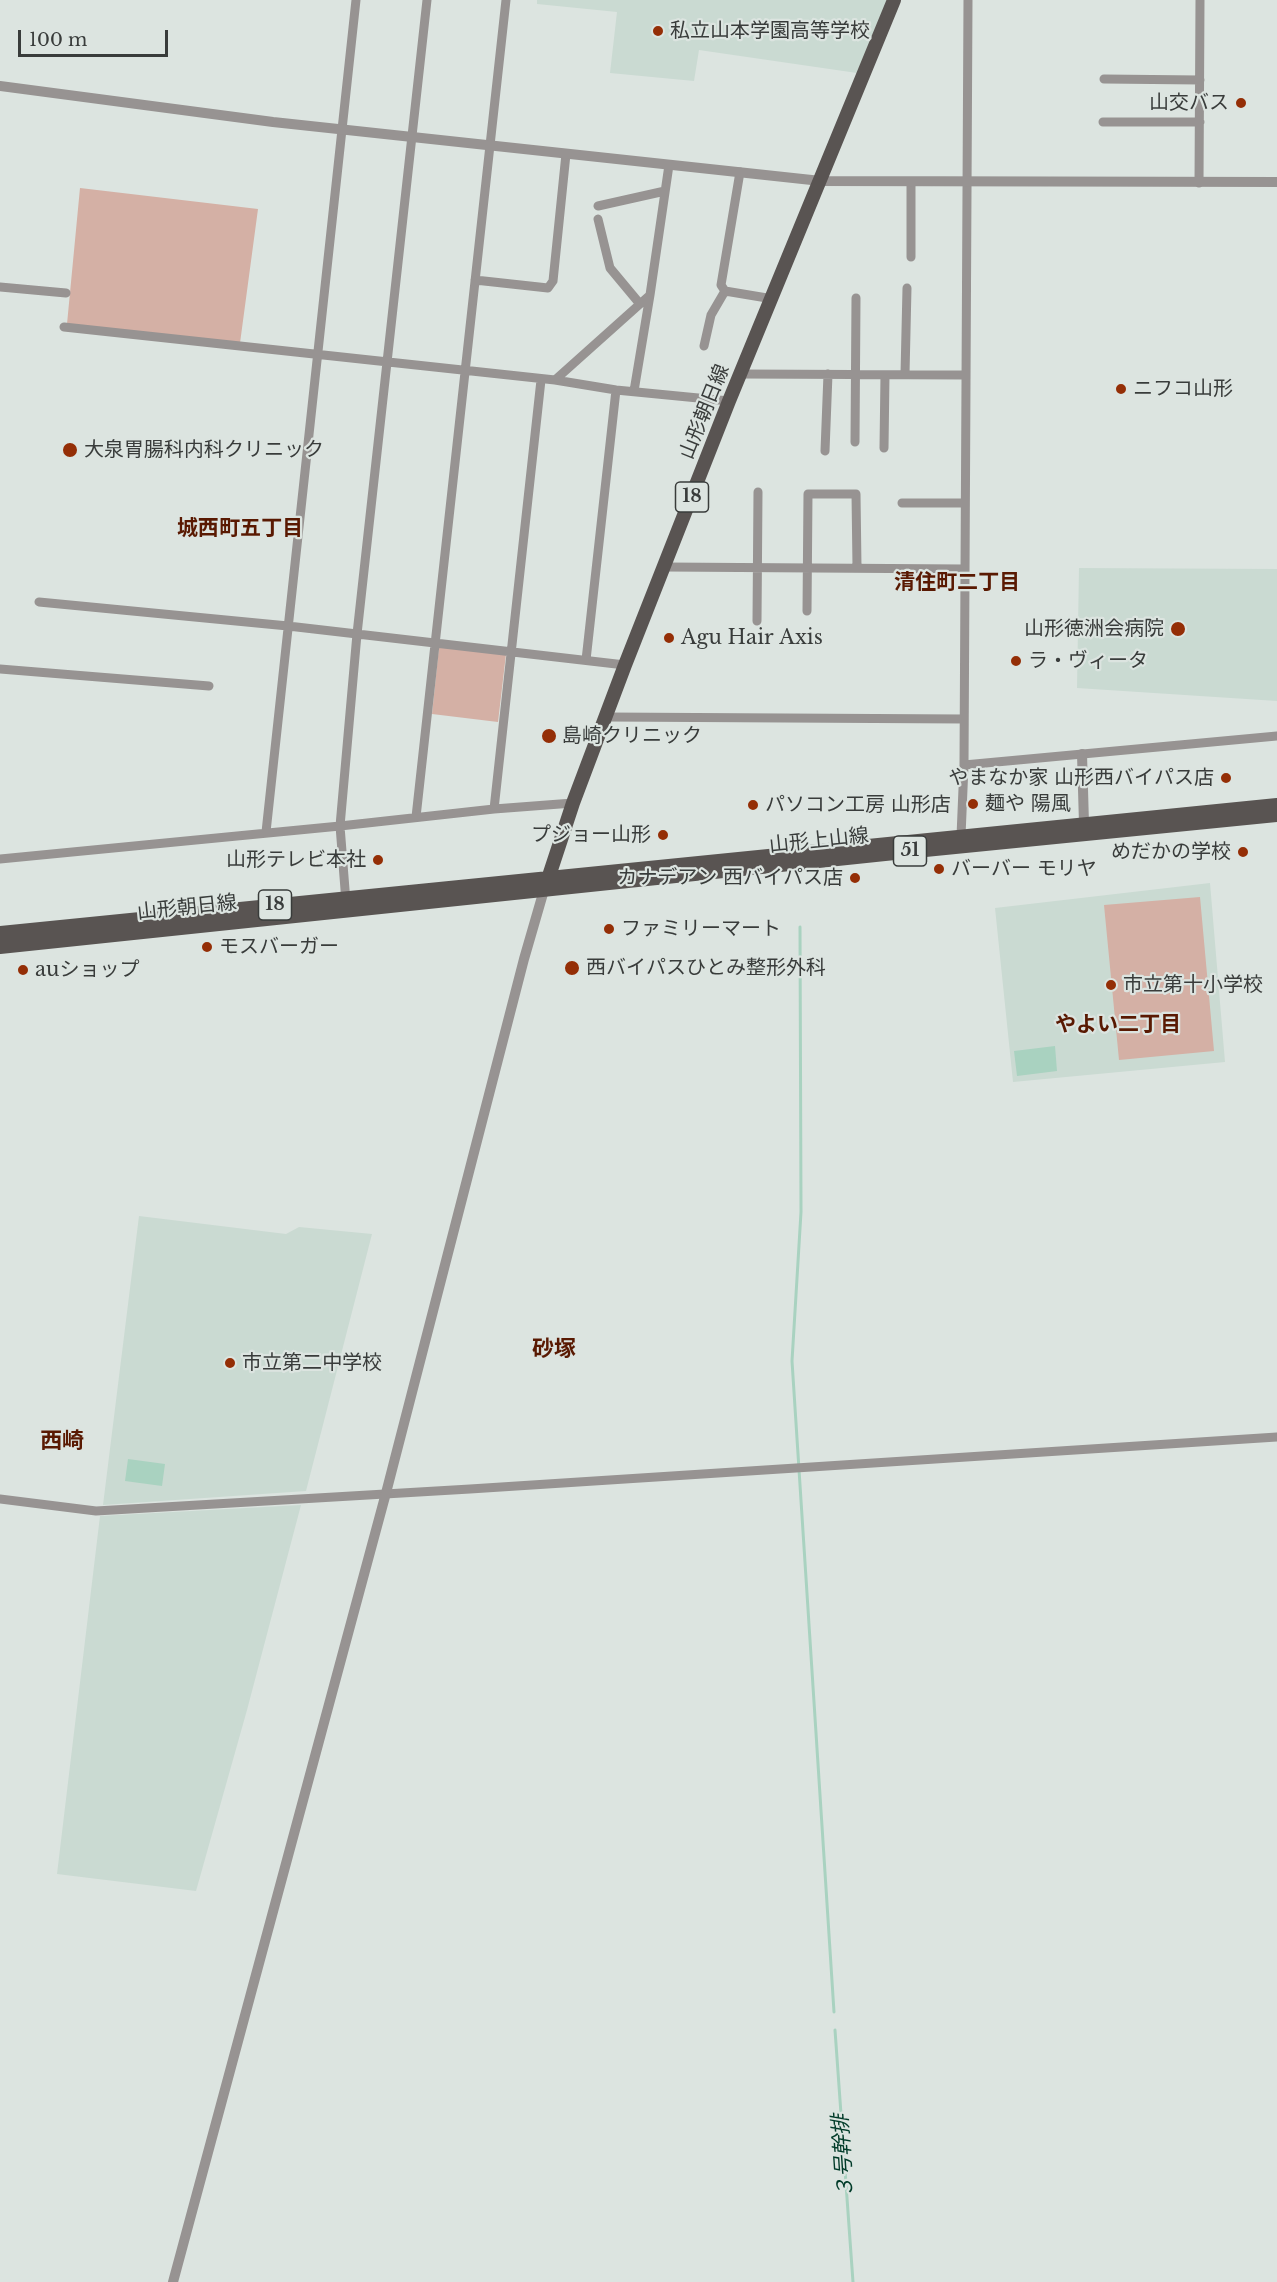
<!DOCTYPE html>
<html>
<head>
<meta charset="utf-8">
<style>
	body { margin:0 }
	#map { position:relative; width:1277px; height:2282px; overflow:hidden; background:#dce4e0; font-family:"Libre Baskerville",serif }
	canvas { display:block }
	.scale { position:absolute; left:18px; top:30px; width:150px; height:27px; box-sizing:border-box; border:3px solid #393c3b; border-top:0; padding-left:8px; font-size:18px; line-height:21px; white-space:nowrap; color:#393c3b; -webkit-text-stroke:4px #dce4e0; paint-order:stroke }
</style>
</head>
<body>
<div id="map">
<canvas width="1277" height="2282"></canvas>
<div class="scale">100 m</div>
</div>
<script>
const ctx = document.querySelector('canvas').getContext('2d');
ctx.lineJoin = 'round';
function fillPath(path, color) { ctx.fillStyle = color; ctx.fill(path, 'evenodd'); }
function strokePath(path, color, width, dash) { ctx.strokeStyle = color; ctx.lineWidth = width; ctx.lineCap = dash ? 'butt' : 'round'; ctx.setLineDash(dash || []); ctx.stroke(path); }
function write(font, color, halo, rows, align = 'center') {
  ctx.font = font + ' "Libre Baskerville","Noto Sans JP",serif'; ctx.lineWidth = 4.5; ctx.setLineDash([]); ctx.textBaseline = 'middle'; ctx.strokeStyle = halo; ctx.fillStyle = color; for (const [text, x, y, turn = 0] of rows) {
    ctx.save(); ctx.translate(x, y); ctx.rotate((+turn || 0) * Math.PI / 180); ctx.textAlign = isNaN(turn) ? turn : align; if (halo) ctx.strokeText(text, 0, 0); ctx.fillText(text, 0, 0); ctx.restore();
  }
}
fillPath(new Path2D(`
	M537 0H887L857 73 699 50 694 81 610 73 617 12 537 4Z
	M1079 568 1277 569V701L1077 688Z
	M1210 883 1225 1062 1013 1082 995 908Z
	M139 1216 286 1234 299 1227 372 1234 306 1491 103 1505Z
	M301 1505 247 1710 196 1891 57 1874 100 1516Z`), '#cadad2');
fillPath(new Path2D(`
	M80 188 258 209 240 343 67 324Z
	M439 647 506 654 498 722 432 714Z
	M1200 897 1214 1051 1119 1060 1104 905Z`), '#d4b0a5');
fillPath(new Path2D(`
	M1055 1046 1057 1071 1017 1076 1014 1051Z
	M128 1459 165 1464 162 1486 125 1481Z`), '#a9d2c0');
strokePath(new Path2D(`
	M800 927 801 1212 792 1361 834 2012
	M835 2030 853 2282`), '#a9d2c0', 3);
strokePath(new Path2D(`
	M1104 79 1200 80
	M1103 122H1200
	M740 172 721 285 725 291 773 299
	M1199 183 1200 0
	M598 206 665 191
	M598 219 610 268 640 304
	M911 257V183
	M475 280 548 288 553 281 566 154
	M0 287 66 293
	M64 327 555 380 616 390 729 401
	M704 346 711 315 725 291
	M741 374 965 375
	M905 374 907 288
	M555 380 650 295 669 165
	M634 391 650 295
	M855 442 856 298
	M884 448 885 375
	M825 451 828 374
	M902 503H964
	M665 567 964 569
	M39 602 288 626 625 665
	M807 611 808 494H856L857 567
	M757 621 758 492
	M586 660 616 390
	M0 669 209 686
	M606 717 964 719
	M964 765 1277 736
	M494 809 541 380
	M416 817 506 0
	M266 832 356 0
	M961 836 964 765 968 0
	M0 859 340 826 494 809 573 803
	M346 902 340 826 357 634 427 0
	M0 1499 96 1511 470 1489 1277 1437`), '#979392', 9);
strokePath(new Path2D(`
	M0 86 273 122 821 181 1277 182
	M1082 754 1084 824
	M173 2282 386 1493 524 959 544 890`), '#979392', 10);
strokePath(new Path2D(`
	M547 882 573 803 625 665 729 401 894 0
	M0 933 1277 805
	M0 947 885 854 1277 815`), '#595452', 14);
for (const [x, y, r, color] of [
	[658,31,6,"#942e06"],
	[1241,103,6,"#942e06"],
	[1121,389,6,"#942e06"],
	[70,450,8,"#942e06"],
	[1178,629,8,"#942e06"],
	[669,638,6,"#942e06"],
	[1016,661,6,"#942e06"],
	[549,736,8,"#942e06"],
	[1226,778,6,"#942e06"],
	[973,804,6,"#942e06"],
	[753,805,6,"#942e06"],
	[663,835,6,"#942e06"],
	[1243,852,6,"#942e06"],
	[378,860,6,"#942e06"],
	[939,869,6,"#942e06"],
	[855,878,6,"#942e06"],
	[609,929,6,"#942e06"],
	[207,947,6,"#942e06"],
	[572,968,8,"#942e06"],
	[23,970,6,"#942e06"],
	[1111,985,6,"#942e06"],
	[230,1363,6,"#942e06"]
]) { const dot = new Path2D(); dot.arc(x, y, r, 0, 2 * Math.PI); ctx.fillStyle = color; ctx.fill(dot); strokePath(dot, '#dce4e0', 2); }
for (const [x, y, w] of [
	[692,497,33],
	[910,851,33],
	[275,905,33]
]) { const box = new Path2D(); box.roundRect(x - w / 2, y - 15, w, 30, 4.5); ctx.fillStyle = '#dce4e0'; ctx.fill(box); strokePath(box, '#393c3b', 1.5); }
write('bold 18px', '#393c3b', null, [
	["18",692,497],
	["51",910,851],
	["18",275,905]
]);
write('20px', '#393c3b', '#dce4e0', [
	["私立山本学園高等学校",670,31],
	["山交バス",1229,103,"right"],
	["ニフコ山形",1133,389],
	["大泉胃腸科内科クリニック",84,450],
	["山形徳洲会病院",1164,629,"right"],
	["Agu Hair Axis",681,638],
	["ラ・ヴィータ",1028,661],
	["島崎クリニック",562,736],
	["やまなか家 山形西バイパス店",1214,778,"right"],
	["麺や 陽風",985,804],
	["パソコン工房 山形店",765,805],
	["プジョー山形",651,835,"right"],
	["めだかの学校",1231,852,"right"],
	["山形テレビ本社",366,860,"right"],
	["バーバー モリヤ",951,869],
	["カナデアン 西バイパス店",843,878,"right"],
	["ファミリーマート",621,929],
	["モスバーガー",219,947],
	["西バイパスひとみ整形外科",586,968],
	["auショップ",35,970],
	["市立第十小学校",1123,985],
	["市立第二中学校",242,1363]
], 'left');
write('20px', '#393c3b', '#dce4e0', [
	["山形朝日線",705,412,-68],
	["山形上山線",819,841,-6],
	["山形朝日線",187,908,-6]
]);
write('bold 21px', '#591902', '#dce4e0', [
	["城西町五丁目",240,529],
	["清住町二丁目",957,583],
	["やよい二丁目",1118,1025]
]);
write('italic 21px', '#013b29', '#dce4e0', [
	["３号幹排",844,2156,-94]
]);
write('bold 22px', '#591902', '#dce4e0', [
	["砂塚",554,1350],
	["西崎",62,1442]
]);
</script>
</body>
</html>
